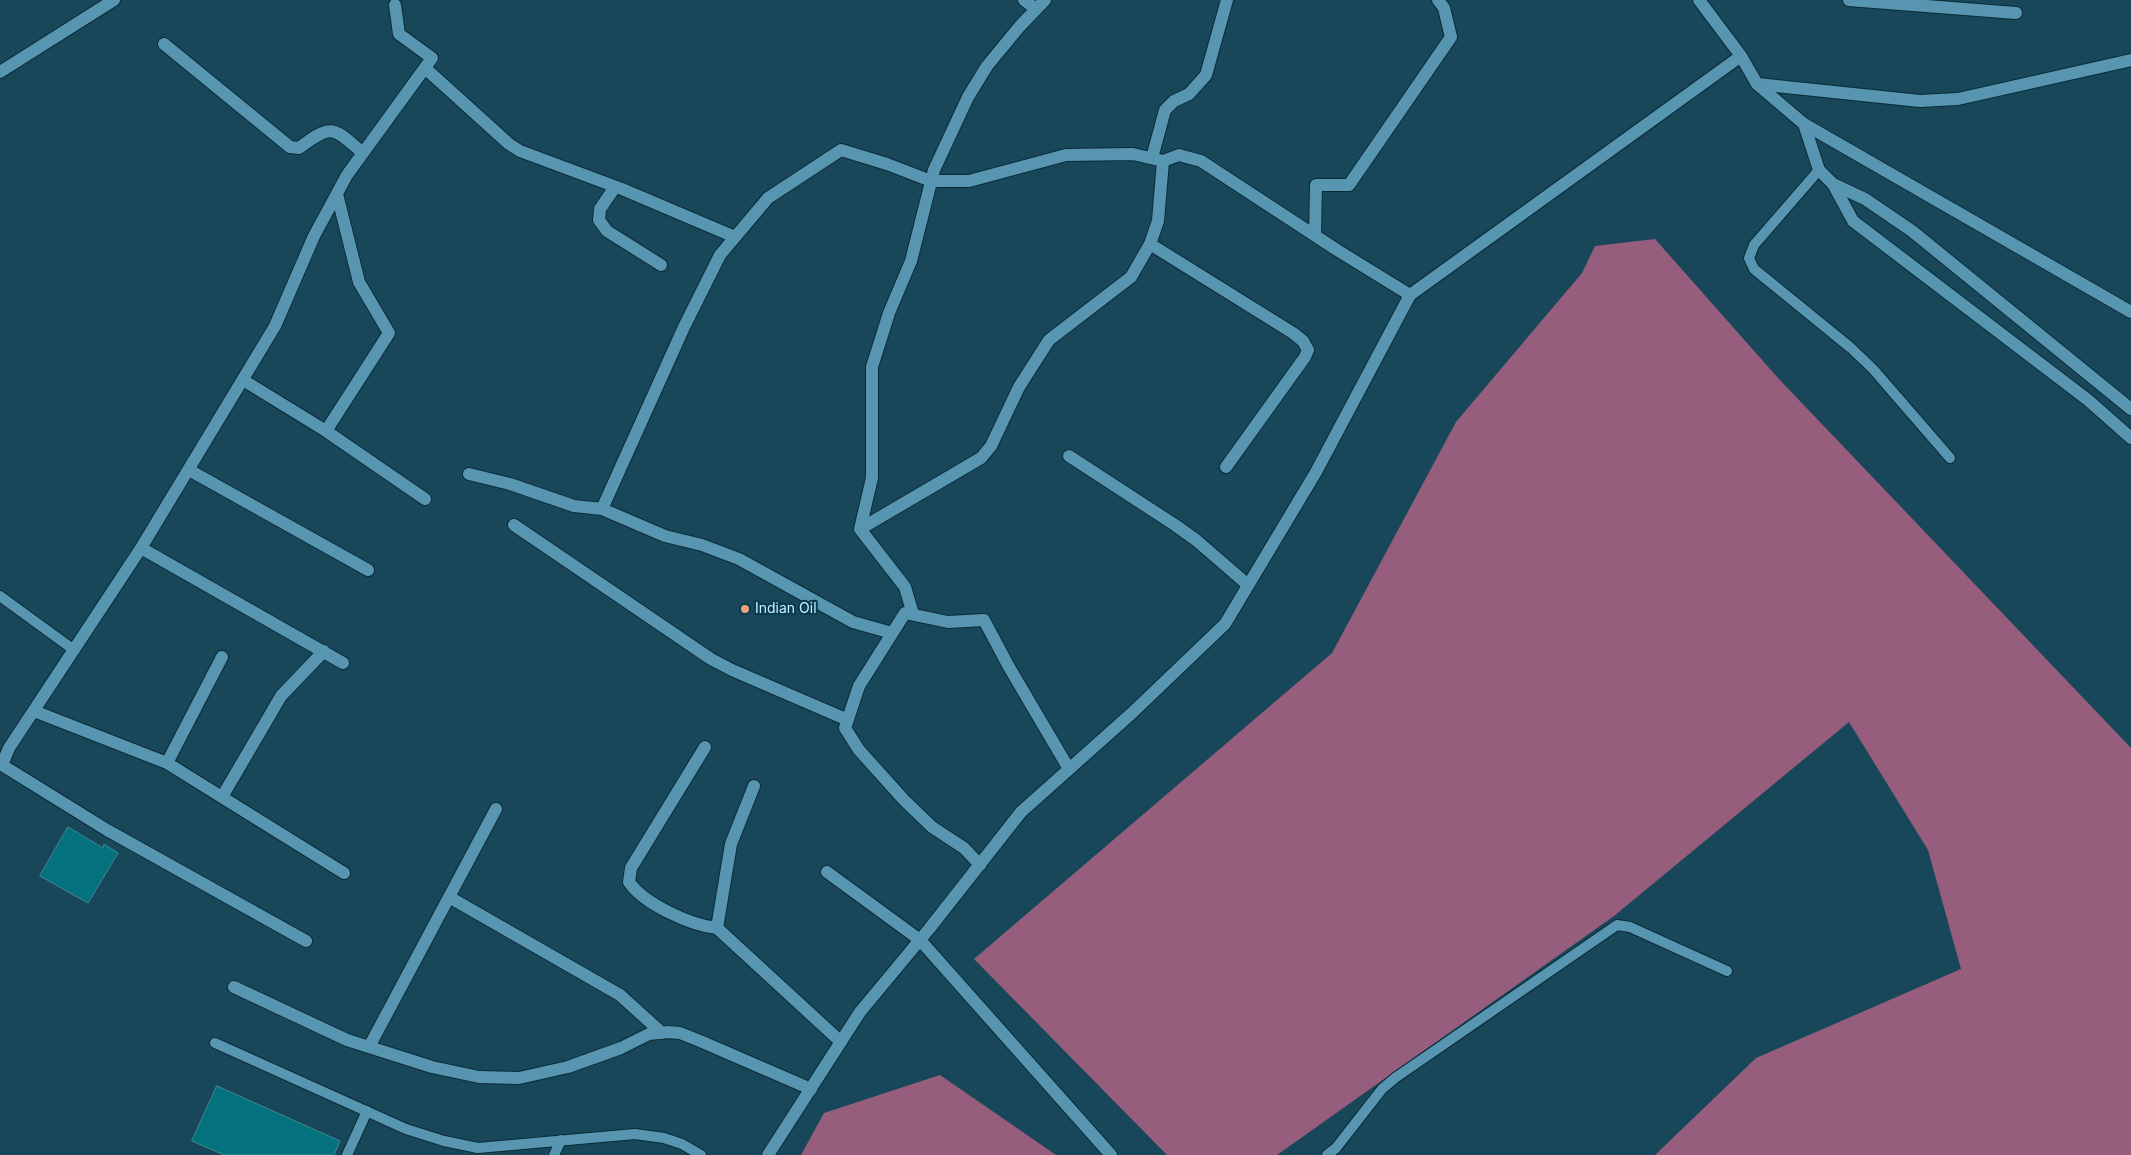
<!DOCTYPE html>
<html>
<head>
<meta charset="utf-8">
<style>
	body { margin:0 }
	canvas { display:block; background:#174759 }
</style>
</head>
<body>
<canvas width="2131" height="1155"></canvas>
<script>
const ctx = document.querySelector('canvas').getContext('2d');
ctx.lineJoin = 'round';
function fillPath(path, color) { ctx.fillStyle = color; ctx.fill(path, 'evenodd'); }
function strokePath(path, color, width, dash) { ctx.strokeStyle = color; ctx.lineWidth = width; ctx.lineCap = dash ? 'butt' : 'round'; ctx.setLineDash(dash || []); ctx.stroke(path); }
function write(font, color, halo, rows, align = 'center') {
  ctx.font = font + ' Inter,sans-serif'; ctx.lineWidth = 4.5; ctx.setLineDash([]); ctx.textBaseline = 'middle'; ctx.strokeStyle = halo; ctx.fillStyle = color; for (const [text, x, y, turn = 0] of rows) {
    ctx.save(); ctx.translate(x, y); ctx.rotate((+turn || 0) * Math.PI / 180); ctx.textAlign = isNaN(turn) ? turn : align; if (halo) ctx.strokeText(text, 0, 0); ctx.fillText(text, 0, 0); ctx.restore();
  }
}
fillPath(new Path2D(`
	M1655 239 1778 378 2131 748V1155H1655L1756 1058 1961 969 1928 850 1849 722 1614 916 1277 1155H1167L974 959 1332 653 1456 422 1582 273 1595 246Z
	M940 1075 1056 1155H801L824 1113Z`), '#975d7c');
const building = new Path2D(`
	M68 827 103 848 104 844 118 853 88 903 40 876Z
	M217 1086 340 1141 334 1155H224L192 1141Z`);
fillPath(building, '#03727e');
strokePath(building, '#3f8993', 1);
const service = new Path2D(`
	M1819 170 1754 245 1749 258 1754 269 1851 348 1873 369 1950 458
	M0 596 74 650
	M215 1043 406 1129 444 1141 478 1148 635 1134 664 1138 682 1144 701 1155
	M347 1155 367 1111
	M554 1155 561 1140
	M1327 1155 1336 1148 1382 1089 1395 1078 1617 925 1630 927 1727 971`);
const minor = new Path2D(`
	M1024 0 1036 9
	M1849 0 2016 13
	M164 44 290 147 299 148C333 122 333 128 363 153
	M425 68 509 144 520 151 622 189 735 237
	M0 72 114 0
	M1757 84 1920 101 1958 99 2131 60
	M1804 124 2131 312
	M1152 158 1165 110 1174 101 1189 94 1206 75 1227 0
	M1163 161 1179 155 1201 161 1337 250 1410 295
	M615 187 600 209 599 220 607 231 661 265
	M1315 235 1316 185H1349L1451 37 1444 8 1438 0
	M1150 244 1293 333 1303 341 1308 350 1305 357 1226 467
	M243 380 326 431 389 333 359 282 337 194
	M326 431 425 499
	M1069 456 1175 525 1196 540 1248 585
	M189 470 368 570
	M469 474 510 484 574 506 602 509 665 536 702 545 739 559 853 622 892 633
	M602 509 684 327 720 255 768 198 841 150 887 164 931 181H969L1066 155 1133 154 1163 161 1158 221 1150 244 1131 277 1049 340 1019 387 991 446 981 458 860 529
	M514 525 711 659 732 670 848 720
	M141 548 343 663
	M913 614 905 587 860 529 872 478V367L889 313 911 261 934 170 968 97 987 66 1020 26 1045 0
	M34 711 167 763 344 873
	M705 747 631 868 629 882C644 904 690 925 717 928
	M167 763 222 657
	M754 786 731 844 717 928 841 1042
	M222 797 281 696 324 651
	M980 865 964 848 932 827 904 800 859 750 845 728 859 686 905 613 948 622 984 620 1009 667 1069 769
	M827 872 920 940 1111 1155
	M449 897 620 995 662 1033
	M306 941 107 830 2 765 9 748 141 548 275 326 314 236 347 175 432 58 399 34 395 5
	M234 987 347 1040 432 1067 479 1077 519 1078 568 1067 621 1048 649 1034 668 1032 680 1033 700 1041 811 1089
	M369 1047 496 809`);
const tertiary = new Path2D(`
	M1699 0 1741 56 1757 84 1804 124 1819 170 1833 184 1853 221 2088 400 2131 438
	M1833 184 1865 199 1912 231 2131 409
	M768 1155 860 1012 929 929 1021 812 1132 713 1225 624 1316 472 1410 295 1741 56`);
strokePath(service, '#0a2c38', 12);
strokePath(minor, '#0a2c38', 14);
strokePath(tertiary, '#0a2c38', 14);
strokePath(service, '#5895b0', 10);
strokePath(minor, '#5895b0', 12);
strokePath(tertiary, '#5895b0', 12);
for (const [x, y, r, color] of [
	[745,609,5,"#f0a27a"]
]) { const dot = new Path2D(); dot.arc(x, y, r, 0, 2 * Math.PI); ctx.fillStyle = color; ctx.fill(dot); strokePath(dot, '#083c4e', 2); }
write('14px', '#ceedfb', '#083c4e', [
	["Indian Oil",755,609]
], 'left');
</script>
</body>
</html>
